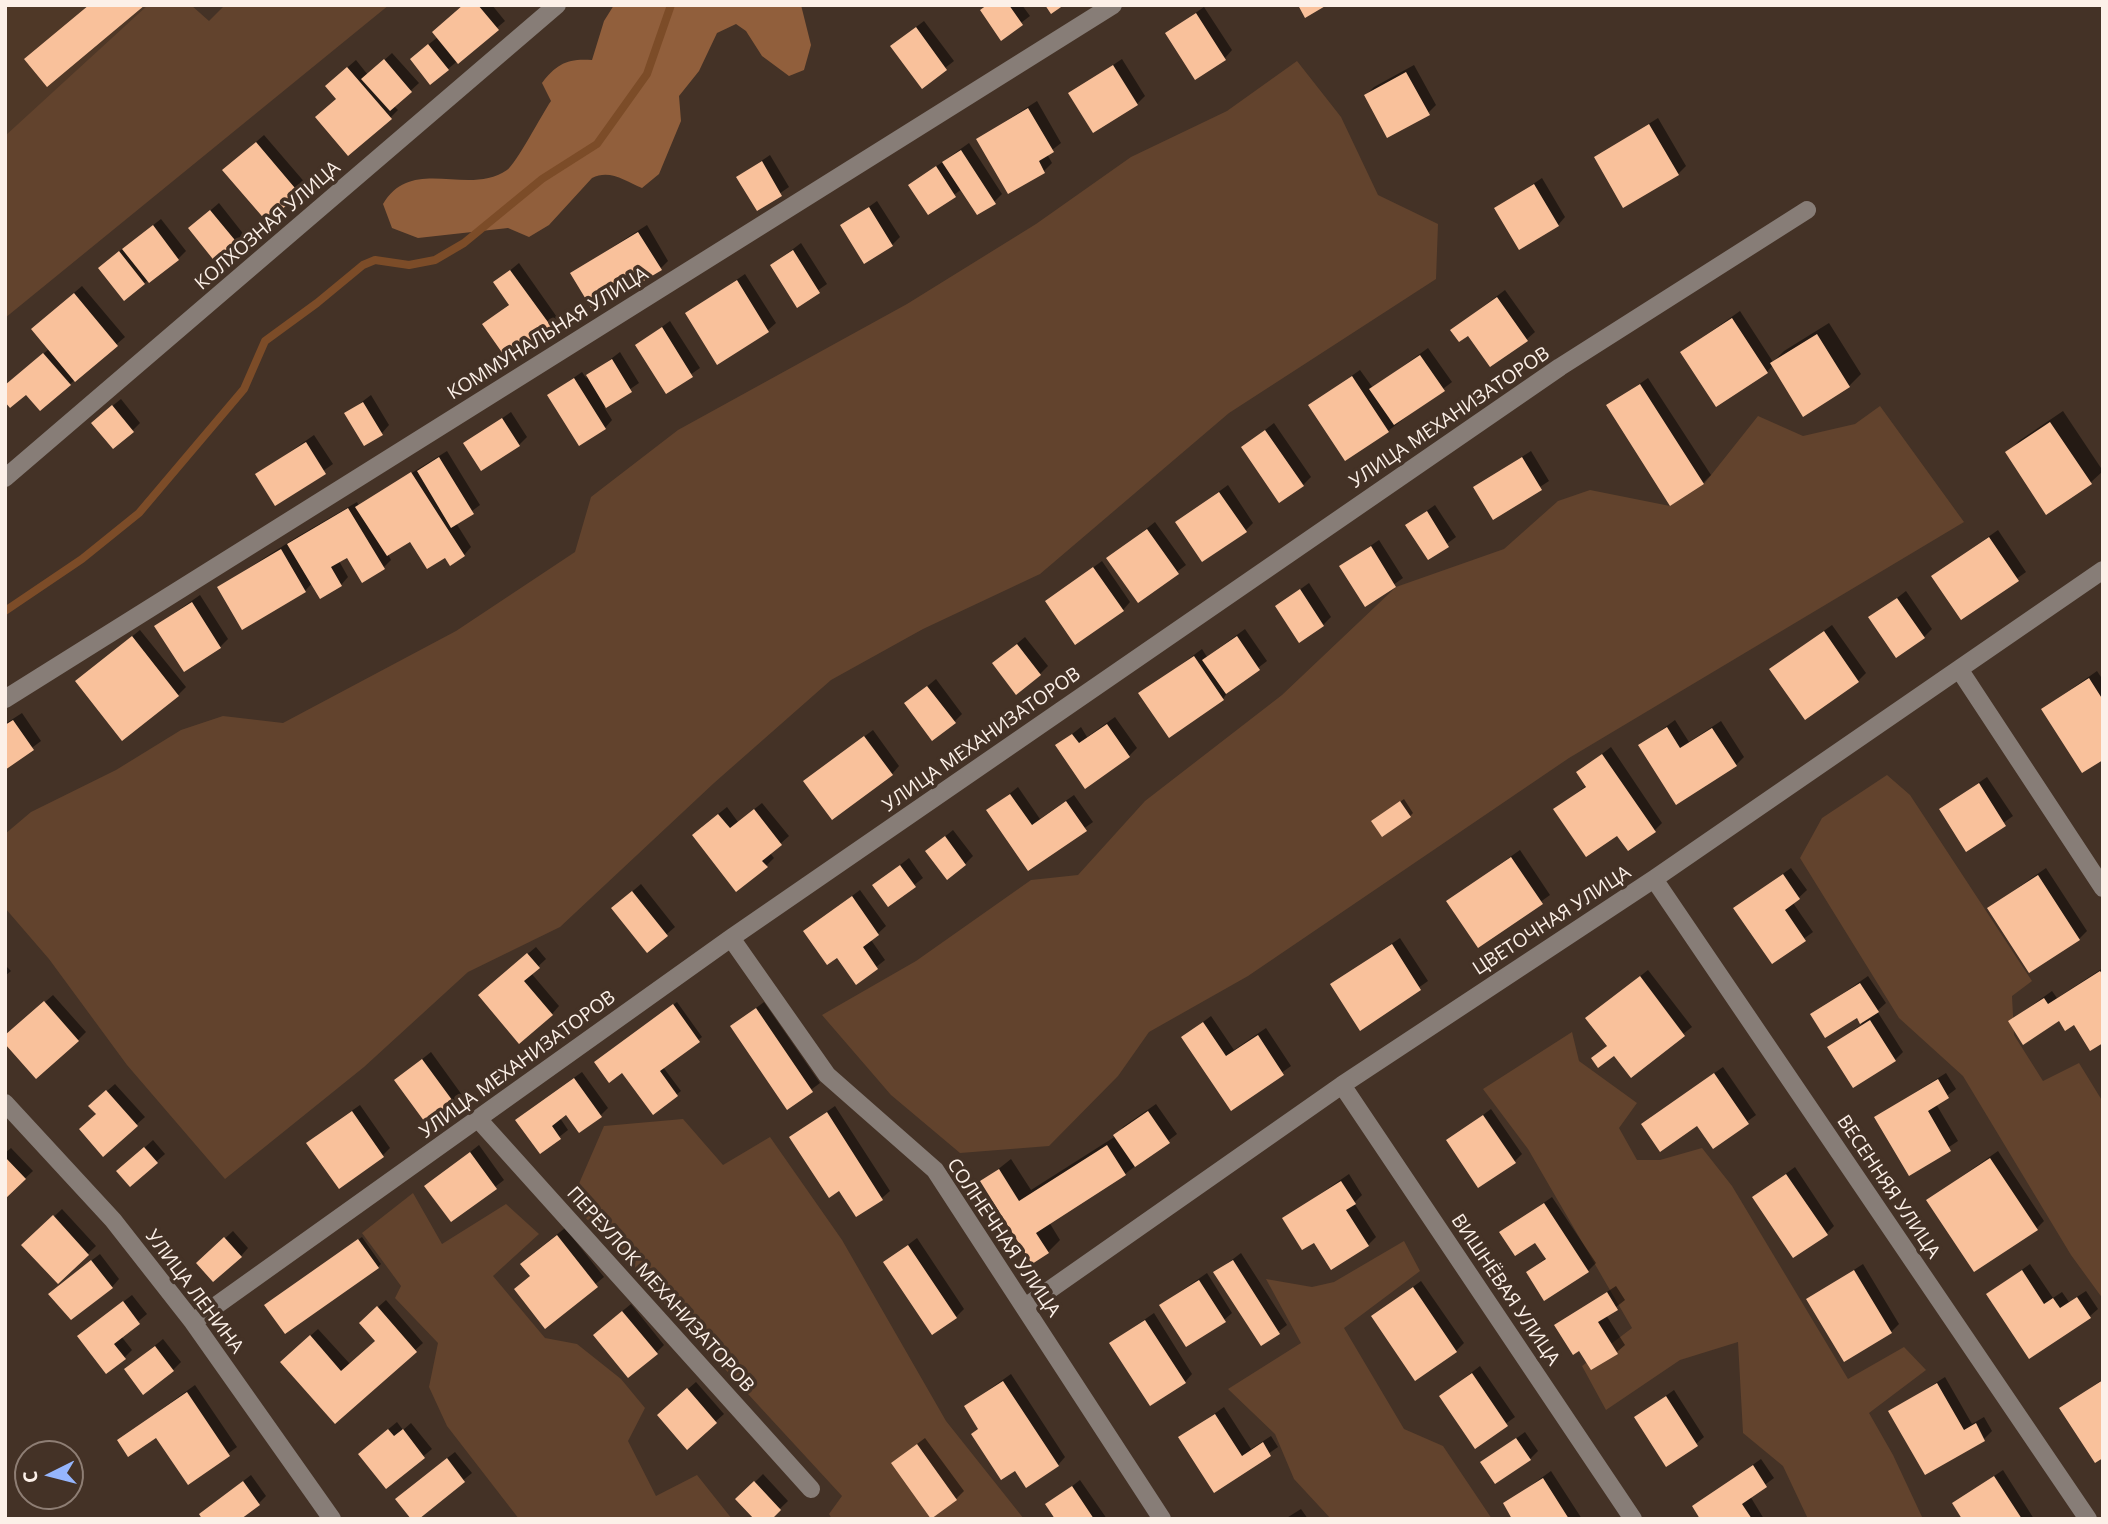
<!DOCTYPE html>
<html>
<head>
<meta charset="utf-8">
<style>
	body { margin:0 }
	#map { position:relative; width:2108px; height:1524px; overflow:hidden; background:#443226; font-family:"Open Sans",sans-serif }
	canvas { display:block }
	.frame { position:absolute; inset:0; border:7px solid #fcf0e8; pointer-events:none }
	.north { position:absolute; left:14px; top:1440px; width:70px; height:70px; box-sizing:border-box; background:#443226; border:2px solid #8e7e74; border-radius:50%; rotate:264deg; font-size:19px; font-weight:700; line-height:28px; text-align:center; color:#fcf0e8 }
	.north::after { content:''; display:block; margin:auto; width:24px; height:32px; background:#96b6fd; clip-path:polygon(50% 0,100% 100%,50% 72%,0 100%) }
</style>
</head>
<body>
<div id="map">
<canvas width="2108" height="1524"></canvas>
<div class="frame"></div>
<div class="north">С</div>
</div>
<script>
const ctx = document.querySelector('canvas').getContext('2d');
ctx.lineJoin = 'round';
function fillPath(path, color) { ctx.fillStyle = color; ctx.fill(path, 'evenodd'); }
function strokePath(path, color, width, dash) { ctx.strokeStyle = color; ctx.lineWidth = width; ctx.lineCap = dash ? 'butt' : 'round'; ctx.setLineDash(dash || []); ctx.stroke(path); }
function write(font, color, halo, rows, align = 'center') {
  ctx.font = font + ' "Open Sans",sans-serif'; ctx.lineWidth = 7; ctx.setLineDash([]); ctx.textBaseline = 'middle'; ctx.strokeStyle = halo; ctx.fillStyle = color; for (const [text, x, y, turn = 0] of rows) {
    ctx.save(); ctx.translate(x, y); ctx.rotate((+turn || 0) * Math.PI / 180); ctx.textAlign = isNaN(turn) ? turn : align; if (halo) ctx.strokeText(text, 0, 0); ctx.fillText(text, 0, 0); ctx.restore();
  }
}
fillPath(new Path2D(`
	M5 5H154L5 143Z`), '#4f3827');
fillPath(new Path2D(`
	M148 5H191L209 21 225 5H389L5 318V136Z
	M1297 61 1341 117 1378 195 1438 224 1436 279 1229 413 1040 574 923 629 831 680 714 783 560 927 468 972 364 1067 225 1179 127 1065 49 959 5 908V834L31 812 116 770 181 730 223 716 283 723 456 631 575 552 591 497 678 430 907 304 1036 224 1131 157 1227 111Z
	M1880 406 1964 522 1569 758 1248 976 1149 1032 1118 1076 1049 1146 960 1153 891 1095 822 1015 916 961 1031 880 1078 875 1145 801 1282 695 1396 587 1504 549 1558 501 1590 490 1670 506 1704 484 1758 416 1803 436 1855 424Z
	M1887 775 1910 795 2032 981 2012 996 2014 1035 2043 1081 2079 1063 2103 1102V1299L2071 1255 1963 1076 1899 1018 1800 858 1822 818Z
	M1572 1032 1579 1061 1637 1103 1619 1128 1637 1160H1660L1702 1148 1732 1186 1848 1379 1904 1347 1926 1370 1869 1413 1893 1455 1923 1519H1808L1783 1466 1743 1433 1738 1342 1680 1360 1606 1410 1582 1366 1632 1328 1528 1149 1483 1089Z
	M683 1119 723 1165 770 1137 842 1240 946 1421 1024 1519H832L829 1514 842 1496 571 1202 604 1126Z
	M413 1193 442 1244 506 1204 539 1234 493 1276 545 1338 577 1344 621 1379 645 1408 628 1441 656 1496 697 1475 732 1519H519L447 1426 429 1387 438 1343 395 1298 401 1286 362 1233Z
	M1404 1241 1420 1271 1344 1328 1404 1429 1443 1446 1492 1519H1331L1294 1479 1275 1434 1228 1389 1301 1343 1266 1279 1312 1287 1334 1282Z`), '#62432d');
fillPath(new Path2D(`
	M614 5H801L811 45 804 70 789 76 762 56 746 31 736 24 717 33 699 71 679 96 681 121 659 174 642 188C625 181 610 169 592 178L549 225 529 237 508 228 418 238 392 228 383 204C412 155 468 197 507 170 516 164 542 114 551 101L542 83C556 64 568 58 592 60L604 21Z`), '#915f3c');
fillPath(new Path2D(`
	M464 5H492L505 21 448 69 420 51 438 37Z
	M987 5H1022L1030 16 1001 38Z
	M1204 7 1232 50 1225 58 1167 33Z
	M924 21 954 61 922 86 900 39Z
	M392 53 419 83 394 106 398 110 390 118 338 98 335 78 356 60 368 75Z
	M1122 59 1145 96 1137 104 1071 93Z
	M1414 65 1436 105 1428 113 1366 95 1374 87Z
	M1037 101 1061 143 1047 154 1052 163 1044 171 1009 192 978 139Z
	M1658 118 1686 166 1678 174 1596 157Z
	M264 135 307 185 267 220 232 163Z
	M969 143 1002 194 994 202 962 189 929 213 910 185Z
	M770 155 789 187 757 209 738 177Z
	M1542 178 1565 217 1558 225 1496 209Z
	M877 201 900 237 892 245 842 226Z
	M219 203 245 236 216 261 198 221Z
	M161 219 186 251 178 259 144 283 108 260Z
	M647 225 668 261 660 269 572 273Z
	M801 243 827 284 797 305 772 265Z
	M519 263 559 320 552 328 484 324 511 303 496 282Z
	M745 274 776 323 768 330 687 314Z
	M82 286 125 337 70 384 27 393 5 387 50 348 41 321Z
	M1505 290 1535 332 1527 339 1452 330Z
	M1740 311 1773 362 1784 351 1829 323 1861 374 1849 386 1773 365 1767 372 1682 352Z
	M670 321 700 368 667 391 637 345Z
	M1428 348 1452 382 1388 431 1310 405 1360 370 1373 388Z
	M620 352 639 383 604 407 612 420 605 428 549 395 582 372 586 378Z
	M1648 378 1711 475 1703 483 1609 405Z
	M371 395 389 425 382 433 346 414Z
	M121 399 140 423 133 430 101 415Z
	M2063 411 2103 471 2090 483 2007 453 2019 441Z
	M511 412 527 437 519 445 466 444Z
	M1274 423 1311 477 1303 485 1243 447Z
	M314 435 333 464 276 504 257 475Z
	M447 451 480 505 456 523 471 547 464 555 410 540 388 554 391 560 383 568 348 556 339 561 348 577 341 585 312 583 305 591 219 587 297 537 357 502 359 506Z
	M1531 451 1549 481 1494 517 1475 487Z
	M1228 485 1253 523 1246 530 1177 522Z
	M1435 505 1456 537 1428 558 1407 525Z
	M1155 522 1186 565 1139 601 1108 559Z
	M1998 530 2026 572 1962 618 1933 576Z
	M1379 540 1403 578 1365 605 1341 566Z
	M1102 561 1130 602 1123 610 1047 601Z
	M1309 583 1331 617 1323 625 1277 606Z
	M1906 591 1932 629 1924 637 1871 618Z
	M200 595 228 639 220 647 156 626Z
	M1832 625 1866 673 1858 681 1771 669Z
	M1245 629 1267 661 1229 690 1223 699 1141 694 1202 649 1207 657Z
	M140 630 186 687 178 695 77 681Z
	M1025 637 1048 666 1040 674 1002 656Z
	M2097 671 2103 680V757L2043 709Z
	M936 679 962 714 954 722 907 703Z
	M22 713 41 741 5 768V724Z
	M1115 717 1137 748 1129 756 1057 746 1081 727 1087 737Z
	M1675 720 1689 742 1721 721 1744 757 1736 765 1641 745Z
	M873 730 899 766 892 774H814Z
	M1611 747 1662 823 1654 831 1618 834 1556 809 1587 785 1578 772Z
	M1987 777 2013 816 1967 849 1941 809Z
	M1018 787 1040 819 1074 795 1093 822 1028 869 988 811Z
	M1404 799 1413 813 1410 816 1377 818Z
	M762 803 789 836 770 853 774 858 766 866 702 827 727 807 738 822Z
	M953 830 973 856 965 864 927 851Z
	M1520 850 1550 895 1479 946 1448 901Z
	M909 858 923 878 889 905 874 885Z
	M1791 868 1807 890 1793 903 1813 932 1772 962 1735 908Z
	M2046 868 2087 931 2079 939 1989 908Z
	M641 884 675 927 647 951 613 908Z
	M860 890 886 926 871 940 885 960 856 983 837 956 805 931Z
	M1400 938 1428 981 1361 1028 1332 984Z
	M536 947 546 959 531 973 559 1006 552 1014 488 987Z
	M5 965 11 971 5 976Z
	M2103 968V1041L2074 1023 2060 1019 2010 1021 2052 991 2057 998Z
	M1648 970 1692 1027 1631 1075 1614 1053 1593 1058 1608 1045 1587 1018Z
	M1868 976 1886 1003 1877 1011 1903 1052 1895 1060 1829 1047 1862 1024 1857 1016 1812 1015Z
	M53 995 86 1032 78 1040 11 1032Z
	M677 1002 702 1037 663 1067 681 1091 654 1112 623 1070 599 1059Z
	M764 1002 820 1083 788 1107 732 1026Z
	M1211 1016 1234 1050 1266 1028 1291 1066 1231 1109 1183 1037Z
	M431 1052 462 1095 454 1103 396 1080Z
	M1723 1067 1756 1115 1713 1147 1697 1124 1651 1117Z
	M582 1072 608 1108 600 1116 566 1113 560 1118 568 1130 540 1152 525 1113Z
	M1946 1073 1956 1089 1936 1104 1958 1141 1910 1173 1876 1117Z
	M115 1084 145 1117 103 1154 99 1098Z
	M1156 1104 1177 1134 1125 1174 1049 1222 1060 1240 1048 1252 982 1182 1011 1159 1031 1190 1116 1136 1123 1127Z
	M360 1105 390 1148 382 1156 316 1136Z
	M835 1106 890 1191 882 1198 840 1189 791 1137Z
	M1491 1109 1522 1154 1514 1162 1448 1141Z
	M153 1140 165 1154 130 1185 126 1164Z
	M479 1145 504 1180 452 1220 427 1186Z
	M11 1148 33 1171 5 1197V1153Z
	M1998 1151 2044 1221 2036 1229 1928 1200Z
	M1795 1167 1834 1226 1827 1233 1754 1197Z
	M1349 1174 1362 1195 1354 1203 1376 1237 1368 1245 1314 1240 1284 1219Z
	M1552 1197 1596 1263 1588 1271 1528 1272 1547 1257 1536 1241 1502 1232Z
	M62 1209 96 1246 58 1282 24 1245Z
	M565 1228 604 1277 545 1326 532 1276 530 1256Z
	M233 1231 248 1248 241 1256 204 1258Z
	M362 1237 381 1264 378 1267 270 1302Z
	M917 1238 964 1309 956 1317 885 1262Z
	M1241 1253 1287 1325 1262 1344 1216 1272Z
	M100 1254 119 1279 112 1287 58 1286Z
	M1863 1264 1899 1324 1891 1332 1809 1299Z
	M2030 1264 2053 1298 2062 1292 2069 1302 2086 1291 2098 1309 2090 1316 1988 1294Z
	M1207 1273 1232 1313 1224 1320 1161 1305Z
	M1421 1281 1464 1343 1456 1351 1373 1316Z
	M1616 1286 1625 1300 1606 1315 1625 1345 1617 1352 1580 1349 1556 1325Z
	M132 1295 147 1314 121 1336 132 1350 124 1358 88 1329Z
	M386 1300 423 1343 335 1422 290 1354 318 1329 350 1364 377 1341 369 1315Z
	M631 1304 664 1345 656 1353 603 1327Z
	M1154 1313 1192 1374 1185 1382 1111 1343Z
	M163 1339 181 1362 173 1370 126 1369Z
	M1480 1366 1515 1417 1475 1446 1441 1396Z
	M1011 1374 1065 1457 1058 1465 980 1428 966 1406Z
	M1945 1377 1972 1424 1984 1417 1992 1431 1984 1439 1926 1473 1890 1412Z
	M2103 1379V1456L2062 1409Z
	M696 1382 724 1414 687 1447 667 1407Z
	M195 1385 237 1447 189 1482 156 1435 119 1440Z
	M1674 1390 1704 1437 1696 1444 1636 1417Z
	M1224 1407 1251 1449 1271 1436 1278 1447 1214 1491 1180 1438Z
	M397 1422 403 1430 411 1423 432 1449 386 1487 368 1446Z
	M1525 1432 1538 1451 1530 1459 1482 1463Z
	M925 1438 964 1491 956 1499 901 1456Z
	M455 1452 472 1473 416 1519 405 1491Z
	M1761 1459 1774 1478 1750 1496 1764 1519H1702L1694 1506Z
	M2003 1470 2034 1519H1964L1954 1503Z
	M1551 1471 1582 1519H1514L1505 1504Z
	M763 1474 788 1501 769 1519 738 1499Z
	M251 1475 266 1496 259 1503 201 1514Z
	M1080 1480 1107 1519H1057L1048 1505Z
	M1301 1509 1308 1519H1285Z`), '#0007');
strokePath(new Path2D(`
	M5 611 82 559 139 513 244 389 265 341 317 303 363 265 375 260 409 265 435 260 464 243 542 179 597 144 647 74 671 5`), '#7c4c28', 8);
fillPath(new Path2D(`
	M89 5H145L47 87 24 59Z
	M463 5H478L499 30 458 64 432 32Z
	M987 5H1009L1023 25 1001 41 980 10Z
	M1045 5H1064L1051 14Z
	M1298 5H1327L1305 18Z
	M1196 13 1226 60 1195 80 1165 33Z
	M916 27 947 70 922 89 890 46Z
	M428 44 449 70 430 85 410 59Z
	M384 59 412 92 390 111 361 79Z
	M1113 65 1138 105 1093 133 1068 93Z
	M347 67 392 119 348 156 315 117 336 99 325 86Z
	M1406 72 1430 115 1387 138 1364 95Z
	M1028 108 1054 152 1039 161 1045 173 1008 194 976 139Z
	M1649 124 1679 175 1623 208 1594 157Z
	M256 142 300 194 267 222 222 170Z
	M961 150 996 204 977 215 942 162Z
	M762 161 782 196 757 211 736 177Z
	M936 166 956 197 928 215 908 185Z
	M1534 184 1559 226 1519 250 1494 208Z
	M869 207 893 246 864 264 840 225Z
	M210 210 239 245 216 263 188 228Z
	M153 225 179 260 149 283 122 249Z
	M638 232 662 270 593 311 570 273Z
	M793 250 820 293 797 308 770 265Z
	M119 251 145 284 124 301 98 268Z
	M510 270 553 329 508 361 482 324 509 305 493 282Z
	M737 280 769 332 717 365 685 313Z
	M74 293 118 346 75 382 31 329Z
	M1497 297 1528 341 1490 367 1468 336 1459 342 1450 330Z
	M1732 318 1768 373 1716 407 1680 352Z
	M662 327 693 377 666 394 635 345Z
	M1817 334 1850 387 1803 417 1770 363Z
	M43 353 71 385 40 411 26 395 10 408 5 402V385Z
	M1420 355 1445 391 1394 425 1369 389Z
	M612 359 632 392 606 408 586 375Z
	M1352 376 1389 432 1345 461 1308 405Z
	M574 378 606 429 579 446 547 395Z
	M1640 384 1704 484 1670 506 1606 405Z
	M363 402 383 435 364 446 344 413Z
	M112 405 134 432 113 449 91 423Z
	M502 418 520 446 481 471 463 443Z
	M2050 422 2092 484 2046 515 2005 452Z
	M1265 430 1304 486 1279 503 1241 447Z
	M306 442 326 474 275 506 255 474Z
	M439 457 474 514 451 528 417 471Z
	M1522 457 1542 490 1493 520 1473 487Z
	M411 472 465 556 450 566 445 558 427 569 410 542 387 556 355 507Z
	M1219 492 1247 532 1202 562 1175 522Z
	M348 508 385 569 362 583 347 558 331 567 342 586 320 599 287 544Z
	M1427 511 1449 547 1428 560 1405 525Z
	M1147 529 1179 574 1138 603 1106 558Z
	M1989 537 2019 581 1961 620 1931 576Z
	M1371 546 1396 587 1365 607 1339 566Z
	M281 549 306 592 242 630 217 587Z
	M1093 567 1124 611 1075 645 1045 601Z
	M1300 589 1324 626 1299 643 1275 606Z
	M1897 598 1925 638 1896 658 1868 617Z
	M192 602 221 648 184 672 154 626Z
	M1824 631 1859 682 1805 720 1769 669Z
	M132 636 179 696 122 741 75 681Z
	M1237 636 1260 670 1226 694 1202 660Z
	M1017 644 1041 675 1016 695 992 663Z
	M1194 656 1224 700 1169 738 1138 693Z
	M2089 678 2103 700V760L2082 773 2041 709Z
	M927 686 956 723 932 741 904 703Z
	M13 720 34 750 5 770V725Z
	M1107 724 1130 757 1085 789 1055 745 1072 734 1079 743Z
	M1667 727 1680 748 1712 728 1737 766 1676 805 1638 745Z
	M864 736 893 775 832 820 803 781Z
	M1602 754 1656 832 1628 851 1617 836 1586 857 1553 809 1586 787 1576 772Z
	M1979 783 2006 826 1966 852 1939 809Z
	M1010 794 1032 825 1066 801 1087 831 1028 871 986 810Z
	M1400 801 1411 817 1382 837 1371 821Z
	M754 809 782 845 762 861 768 867 736 892 692 835 718 814 730 828Z
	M945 836 966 865 947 880 925 851Z
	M1511 857 1543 904 1478 948 1446 901Z
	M900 865 916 887 888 907 872 885Z
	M1783 874 1800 899 1785 910 1806 941 1772 964 1733 908Z
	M2038 875 2080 940 2029 973 1987 908Z
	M632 891 668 936 647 953 611 908Z
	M852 896 879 935 863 947 878 969 856 985 837 958 827 965 803 931Z
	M1392 944 1421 990 1360 1031 1330 984Z
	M527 953 540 968 524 981 553 1015 519 1044 478 995Z
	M2100 971 2103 975V1043L2090 1051 2074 1025 2065 1031 2059 1021 2023 1045 2008 1021 2044 998 2048 1004Z
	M1640 976 1685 1036 1631 1078 1614 1056 1598 1068 1591 1058 1607 1046 1585 1018Z
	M1860 983 1879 1012 1860 1024 1857 1018 1825 1038 1810 1014Z
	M44 1001 79 1041 36 1079 5 1044V1035Z
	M673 1004 700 1042 660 1071 678 1096 653 1115 622 1073 609 1083 594 1062Z
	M756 1008 813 1092 787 1110 730 1026Z
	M1870 1020 1896 1061 1853 1088 1827 1047Z
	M1203 1022 1226 1056 1258 1035 1284 1075 1231 1111 1181 1037Z
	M422 1059 455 1104 427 1125 394 1080Z
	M1714 1073 1749 1124 1713 1149 1697 1126 1660 1152 1641 1124Z
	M574 1078 602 1117 579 1133 566 1115 552 1126 561 1139 540 1154 515 1120Z
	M1938 1079 1949 1098 1928 1111 1951 1151 1909 1176 1874 1117Z
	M106 1090 138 1126 103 1157 79 1129 96 1114 88 1106Z
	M352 1111 384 1157 339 1189 306 1143Z
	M1148 1111 1170 1143 1135 1167 1113 1135Z
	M827 1112 883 1200 856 1217 839 1191 829 1198 789 1137Z
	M1483 1115 1516 1163 1478 1188 1446 1140Z
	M1107 1145 1126 1175 1036 1233 1049 1253 1032 1264 980 1181 999 1169 1019 1201Z
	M144 1147 158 1163 130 1187 116 1171Z
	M470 1152 497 1189 451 1222 424 1186Z
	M5 1157 26 1179 5 1199Z
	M1990 1158 2038 1230 1974 1272 1926 1200Z
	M1786 1174 1828 1235 1793 1258 1752 1197Z
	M1341 1181 1356 1204 1346 1210 1369 1246 1331 1270 1314 1243 1302 1250 1282 1218Z
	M1544 1203 1589 1272 1544 1301 1526 1272 1546 1259 1535 1243 1515 1256 1499 1232Z
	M53 1215 89 1255 58 1284 21 1245Z
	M557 1235 598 1287 545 1329 514 1289 530 1276 520 1264Z
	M224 1237 242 1257 213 1282 196 1263Z
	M358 1239 379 1268 285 1334 264 1305Z
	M908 1245 957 1318 932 1335 883 1262Z
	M91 1260 113 1288 71 1320 48 1294Z
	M1233 1260 1280 1334 1261 1346 1213 1272Z
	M1854 1270 1892 1333 1844 1362 1806 1299Z
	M2022 1270 2044 1304 2053 1298 2060 1308 2077 1297 2091 1318 2029 1359 1986 1294Z
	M1199 1280 1226 1322 1186 1347 1159 1305Z
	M1413 1287 1457 1352 1415 1381 1371 1316Z
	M1607 1292 1618 1310 1598 1322 1618 1354 1591 1370 1579 1351 1573 1355 1554 1325Z
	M123 1301 140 1324 114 1344 126 1359 106 1374 77 1336Z
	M377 1306 417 1352 335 1424 280 1362 310 1335 341 1371 375 1341 359 1323Z
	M622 1311 658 1354 628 1378 593 1335Z
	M1145 1320 1186 1383 1150 1406 1109 1343Z
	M155 1346 174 1371 143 1395 124 1369Z
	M1472 1373 1508 1426 1475 1449 1439 1396Z
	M2103 1380V1458L2095 1463 2059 1408Z
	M1003 1381 1059 1466 1026 1488 1015 1471 1001 1480 971 1434 978 1429 964 1406Z
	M1937 1383 1964 1430 1976 1423 1985 1441 1925 1475 1888 1411Z
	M687 1388 717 1423 687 1450 657 1415Z
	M187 1392 230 1456 188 1485 156 1438 128 1457 117 1440Z
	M1666 1396 1698 1446 1666 1467 1634 1417Z
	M1215 1414 1242 1456 1263 1442 1271 1456 1214 1493 1178 1437Z
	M388 1429 394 1436 403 1429 425 1458 386 1489 358 1454Z
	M1516 1438 1531 1460 1495 1484 1480 1462Z
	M917 1444 957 1500 931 1519 891 1463Z
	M447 1458 465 1482 419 1519H411L395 1499Z
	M1753 1465 1767 1487 1742 1504 1752 1519H1700L1692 1506Z
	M1994 1476 2022 1519H1962L1952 1503Z
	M1543 1478 1569 1519H1512L1503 1503Z
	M243 1481 260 1505 241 1519H202L199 1514Z
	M754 1481 781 1510 772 1519H754L735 1499Z
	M1072 1486 1094 1519H1055L1045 1504Z`), '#f9c19b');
strokePath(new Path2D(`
	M5 478 557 5
	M1959 669 2103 888
	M5 699 1113 5
	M1654 879 2088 1519
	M731 938 827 1075 935 1170 1162 1519
	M1342 1085 1633 1519
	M5 1103 113 1220 193 1322 332 1519
	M478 1119 811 1489
	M1025 1307 1342 1085 1654 879 2103 570
	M193 1322 731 938 1560 367 1807 210`), '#877d77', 18);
write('19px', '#fcf0e8', '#443226', [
	["КОЛХОЗНАЯ УЛИЦА",268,226,-41],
	["КОММУНАЛЬНАЯ УЛИЦА",548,334,-32],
	["УЛИЦА МЕХАНИЗАТОРОВ",1450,418,-34],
	["УЛИЦА МЕХАНИЗАТОРОВ",982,740,-35],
	["ЦВЕТОЧНАЯ УЛИЦА",1552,921,-33],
	["УЛИЦА МЕХАНИЗАТОРОВ",518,1065,-36],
	["ВЕСЕННЯЯ УЛИЦА",1888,1187,56],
	["СОЛНЕЧНАЯ УЛИЦА",1003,1238,56],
	["ПЕРЕУЛОК МЕХАНИЗАТОРОВ",660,1290,48],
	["ВИШНЁВАЯ УЛИЦА",1505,1290,56],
	["УЛИЦА ЛЕНИНА",194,1292,53]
]);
</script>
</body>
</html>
